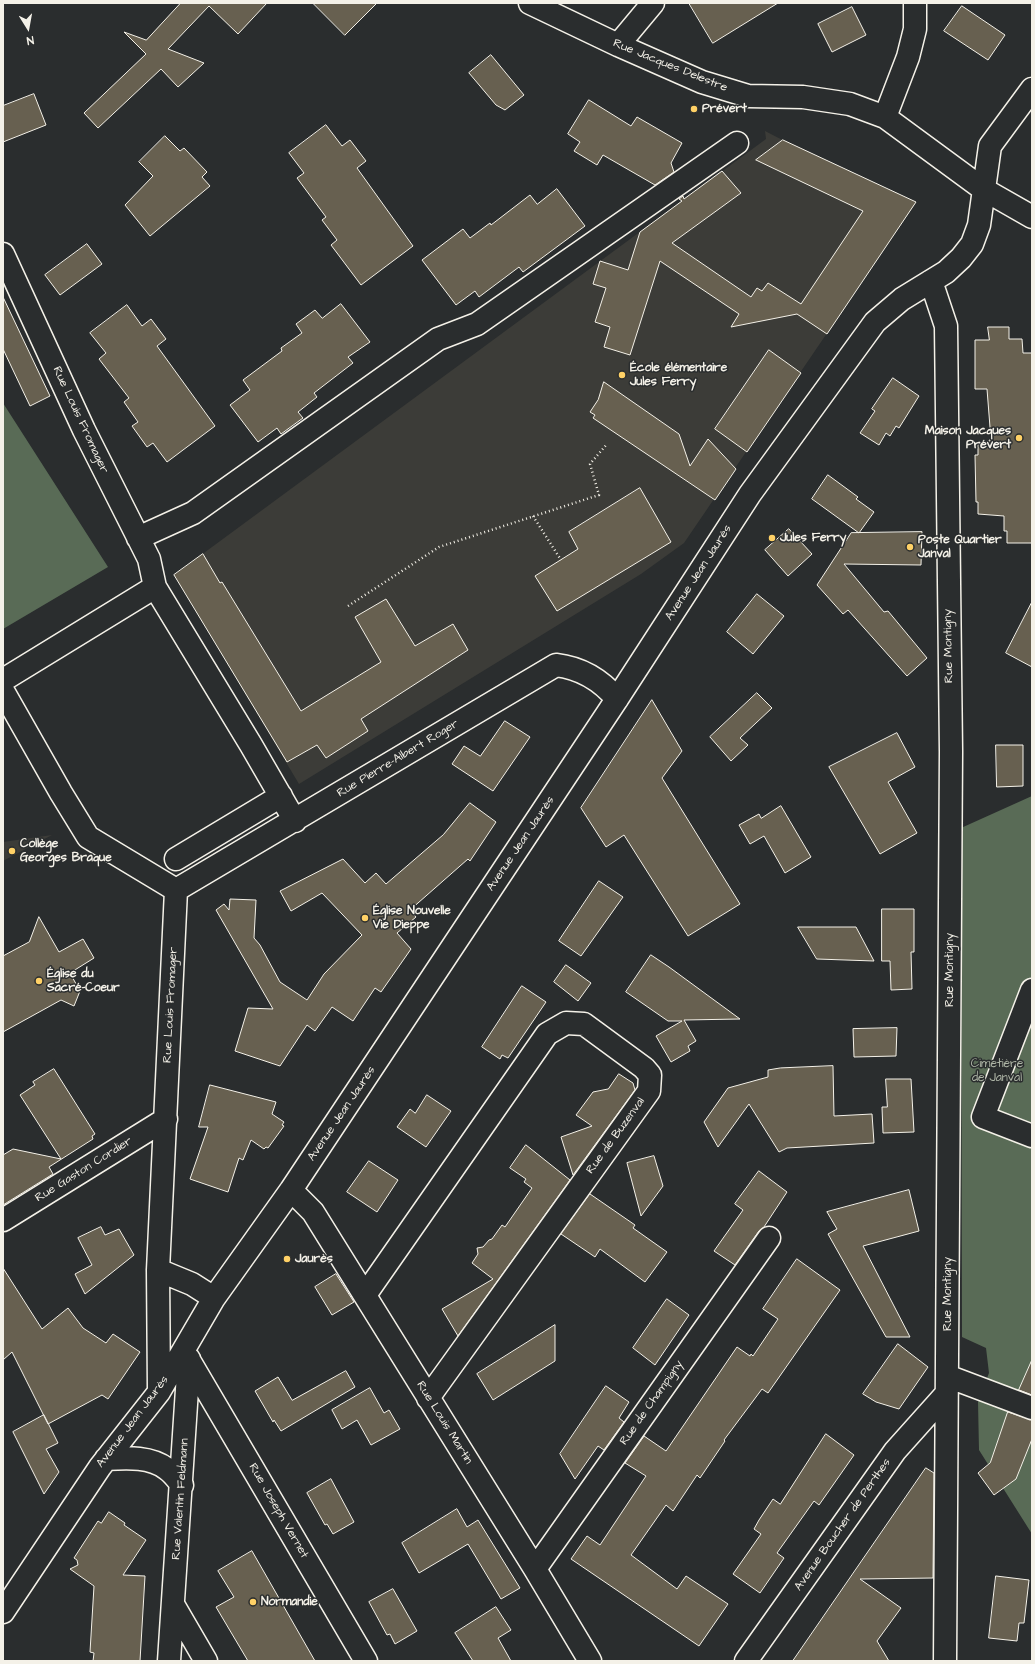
<!DOCTYPE html>
<html>
<head>
<meta charset="utf-8">
<style>
	body { margin:0 }
	#map { position:relative; width:1035px; height:1664px; overflow:hidden; background:#2a2d2e; font-family:"Architects Daughter",sans-serif }
	canvas { display:block }
	.frame { position:absolute; inset:0; border:4px solid #f4f1e8; pointer-events:none }
	.north { position:absolute; left:8px; top:8px; width:40px; height:40px; -webkit-text-stroke:3px #2a2d2e; paint-order:stroke; rotate:169deg; font-size:11px; font-weight:700; line-height:16px; text-align:center; color:#f4f1e8 }
	.north::after { content:''; display:block; margin:auto; width:14px; height:18px; background:#f4f1e8; clip-path:polygon(50% 0,100% 100%,50% 72%,0 100%) }
</style>
</head>
<body>
<div id="map">
<canvas width="1035" height="1664"></canvas>
<div class="frame"></div>
<div class="north">N</div>
</div>
<script>
const ctx = document.querySelector('canvas').getContext('2d');
ctx.lineJoin = 'round';
function fillPath(path, color) { ctx.fillStyle = color; ctx.fill(path, 'evenodd'); }
function strokePath(path, color, width, dash) { ctx.strokeStyle = color; ctx.lineWidth = width; ctx.lineCap = dash ? 'butt' : 'round'; ctx.setLineDash(dash || []); ctx.stroke(path); }
function write(font, color, halo, rows, align = 'center') {
  ctx.font = font + ' "Architects Daughter",sans-serif'; ctx.lineWidth = 3; ctx.setLineDash([]); ctx.textBaseline = 'middle'; ctx.strokeStyle = halo; ctx.fillStyle = color; for (const [text, x, y, turn = 0] of rows) {
    ctx.save(); ctx.translate(x, y); ctx.rotate((+turn || 0) * Math.PI / 180); ctx.textAlign = isNaN(turn) ? turn : align; if (halo) ctx.strokeText(text, 0, 0); ctx.fillText(text, 0, 0); ctx.restore();
  }
}
fillPath(new Path2D(`
	M765 131 913 207 684 543 641 574 299 784 174 575 766 139Z
	M52 835 3 861V842Z`), '#3c3c38');
fillPath(new Path2D(`
	M3 403 108 567 3 629Z
	M1032 796V1534L979 1450 978 1402 989 1373 986 1348 962 1337 961 828Z`), '#596b56');
const building = new Path2D(`
	M181 3H267L238 34 209 6 168 49 204 63 178 87 161 69 98 128 84 113 146 54 124 32 146 40Z
	M313 3H377L345 35Z
	M689 3H778L713 43Z
	M962 6 1005 35 988 60 944 31Z
	M852 7 866 35 832 52 818 24Z
	M491 55 524 95 505 110 496 105 469 73Z
	M34 94 46 125 3 142V106Z
	M589 100 631 126 637 117 682 143 671 163 674 172 655 185 603 155 597 165 574 151 580 142 568 134Z
	M326 125 342 146 350 140 366 161 357 168 413 246 361 285 331 245 337 240 322 220 326 217 297 178 304 173 289 153Z
	M165 136 180 151 184 148 207 172 202 177 210 186 150 236 125 205 153 176 139 162Z
	M783 140 916 202 827 334 797 314 731 327 739 314 660 261 630 355 604 347 610 327 595 322 606 288 593 284 600 261 628 270 640 232 682 201 679 199 683 196 684 199 722 171 741 193 672 243 751 297 757 288 762 291 768 283 801 304 863 211 756 160Z
	M557 189 585 226 523 272 519 267 479 297 475 291 456 305 422 260 463 229 470 238 490 223 491 225 530 195 537 204Z
	M87 244 102 264 60 295 45 275Z
	M3 297 50 396 30 406 3 349Z
	M341 304 370 342 348 357 353 363 314 393 317 397 298 412 303 418 281 434 277 428 258 442 230 405 250 390 243 380 282 351 281 348 302 333 296 324 315 310 322 318Z
	M127 305 142 326 151 319 166 339 157 346 215 426 167 462 153 443 147 447 132 426 138 422 124 402 129 398 99 359 106 353 90 333Z
	M988 327H1009V339H1022L1023 353H1032V543H1007V531H1004V516L978 514V502H976L975 455H978V444L989 443V440H991L987 389H975V340H989Z
	M769 350 801 373 747 452 715 429Z
	M893 378 919 396 899 428 896 426 890 436 886 433 879 445 860 433 875 411 872 409Z
	M604 382 679 434 690 466 708 439 736 469 715 500 593 418 595 415 590 412 598 400Z
	M828 475 858 497 856 499 874 512 859 533 812 499Z
	M640 488 671 542 557 611 535 576 578 549 569 532Z
	M789 529 812 554 788 576 765 550Z
	M922 532 921 565 844 564 884 612 888 611 927 658 907 676 848 610 843 614 817 585 851 533Z
	M203 554 220 583 222 582 301 711 381 662 355 617 386 599 415 646 453 624 468 650 361 719 368 731 326 758 317 745 287 762 174 575Z
	M757 594 784 616 753 654 727 632Z
	M1032 602V667L1006 653Z
	M757 693 772 708 740 738 748 745 731 761 710 737Z
	M652 700 682 751 662 778 740 904 688 936 624 835 606 847 581 808Z
	M505 721 530 737 493 791 452 764 464 746 480 756Z
	M897 733 915 767 888 782 917 833 880 854 829 767Z
	M996 745H1023V786L997 787Z
	M470 803 496 822 470 861 468 859 410 910 416 917 397 933 411 949 381 992 375 988 353 1021 332 1007 315 1031 307 1025 280 1066 235 1051 248 1008 273 1009 216 910 224 904 229 910 230 899 256 900 254 938 260 945 280 982 307 1000 324 974 362 935 322 893 291 911 280 891 343 859 365 883 376 873 386 884 443 835Z
	M781 806 811 857 785 873 764 836 750 844 739 825 759 814 761 818Z
	M599 881 623 897 581 956 559 941Z
	M882 909H914V952H911L912 989 891 990 890 961H882Z
	M39 917 59 952 83 939 94 958 70 973 80 991 74 1006 61 1000 3 1032V956L29 942Z
	M798 927H856L874 961 817 959Z
	M651 955 669 967 740 1019 684 1020 696 1041 688 1046 690 1051 671 1062 656 1036 682 1021H668L626 992Z
	M566 965 591 983 578 1001 554 982Z
	M522 986 546 1002 508 1058 502 1055 500 1059 482 1047Z
	M897 1028 896 1056 854 1057 853 1029Z
	M833 1066 834 1116 872 1114 874 1143 787 1148 779 1152 749 1104 718 1147 704 1122 728 1088 768 1077V1070L780 1068Z
	M54 1069 95 1134 92 1136 93 1139 49 1167 53 1174 3 1205V1155L13 1149 61 1159 20 1095 35 1085 33 1082Z
	M619 1074 633 1083 635 1090 573 1175 561 1137 592 1126 576 1115 593 1092 608 1089Z
	M886 1079H911L914 1132 883 1133 882 1107H887Z
	M210 1085 276 1102 272 1114 284 1122 282 1125 284 1126 268 1148 266 1147 264 1149 251 1140 243 1160 239 1158 228 1192 190 1179 208 1127H199Z
	M427 1095 451 1111 426 1147 397 1127 410 1109 415 1113Z
	M526 1145 570 1180 458 1336 442 1309 493 1279 472 1263 478 1254 477 1248 483 1247 489 1240 492 1239 502 1225 505 1227 532 1188 524 1182 526 1179 510 1168Z
	M654 1156 663 1186 641 1216 627 1163Z
	M369 1161 398 1180 377 1212 347 1192Z
	M759 1171 787 1192 764 1227 759 1231 735 1265 714 1251 743 1210 735 1204Z
	M909 1190 919 1231 863 1246 910 1337H886L828 1234 837 1229 827 1212Z
	M590 1194 635 1225 633 1228 667 1252 645 1282 600 1249 595 1257 561 1234Z
	M101 1227 105 1235 119 1229 134 1255 85 1294 75 1274 92 1265 78 1238Z
	M797 1259 840 1290 768 1393 762 1389 724 1440 725 1441 700 1478 697 1475 673 1511 666 1505 631 1555 677 1589 686 1576 728 1604 699 1646 571 1559 587 1536 600 1545 646 1476 625 1463 644 1436 666 1451 737 1347 750 1356 751 1354 753 1356 778 1319 763 1309Z
	M3 1268 42 1329 68 1308 83 1328 106 1343 113 1334 140 1352 108 1399 102 1395 48 1424 12 1352 3 1360Z
	M336 1274 354 1302 332 1315 315 1287Z
	M667 1299 689 1315 655 1365 633 1348Z
	M555 1325V1361L493 1400 477 1374Z
	M898 1344 928 1367 899 1409 876 1402 863 1394Z
	M1032 1360V1395L1019 1390Z
	M346 1371 355 1387 281 1431 274 1420 273 1422 255 1391 278 1377 292 1400Z
	M606 1386 629 1402 619 1418 624 1422 604 1450 598 1446 575 1479 560 1454Z
	M370 1388 384 1413 389 1410 400 1429 371 1445 357 1420 342 1429 332 1410Z
	M1008 1412 1032 1420V1439L1016 1479 994 1495 978 1473 990 1463Z
	M44 1415 58 1443 46 1449 59 1472 44 1494 13 1432Z
	M826 1434 854 1455 819 1505 814 1501 777 1553 784 1558 760 1593 733 1574 761 1534 754 1529 759 1520 773 1499 780 1504Z
	M926 1468 934 1473 933 1578 860 1579 901 1608 877 1641 889 1661H793Z
	M331 1479 354 1522 333 1534 327 1524 325 1525 307 1493Z
	M457 1509 467 1527 478 1520 520 1588 501 1599 468 1544 419 1573 402 1543Z
	M109 1512 125 1523 124 1525 146 1540 123 1575 145 1576 140 1661H93L94 1653 90 1652 94 1586 70 1569 78 1565 77 1560 74 1558 98 1521 101 1523Z
	M252 1551 315 1661H248L216 1607 234 1597 218 1571Z
	M996 1576 1029 1580 1024 1623H1019L1017 1641 989 1638Z
	M393 1589 417 1631 395 1644 390 1634 387 1635 369 1602Z
	M496 1607 511 1630 498 1638 511 1661H473L455 1633Z`);
fillPath(building, '#676050');
strokePath(building, '#f4f1e8', 1);
const minor = new Path2D(`
	M530 3 618 45 702 82 748 96 803 97 850 104 885 117 983 189 1032 217
	M618 45 653 3
	M885 117 908 57 915 29V3
	M3 254 84 430 149 559 155 587 251 745 295 821
	M931 281 946 326 951 752 945 1661
	M138 538 193 513 438 339 477 324 737 143
	M3 680 155 587
	M3 691 61 793 88 837 176 890
	M176 859 281 796
	M176 890 556 665C581 668 601 680 617 699
	M1032 990 983 1117 1032 1136
	M291 1190 313 1212 535 1569 590 1661
	M3 1220 166 1119
	M158 1270 192 1284 214 1298
	M365 1295 547 1034 566 1023 584 1024 644 1068 650 1075 649 1091 428 1398
	M189 1360 366 1661
	M947 1376 1032 1408
	M159 1391 158 1270 176 890
	M106 1459C126 1458 150 1456 167 1469 173 1473 177 1479 182 1485
	M535 1569 769 1238
	M174 1606 206 1661
	M3 1612 100 1467 159 1392 214 1298 291 1190 617 699 750 494 875 322 902 299 946 272 961 258 972 244 979 225 990 146 1032 89
	M169 1661 189 1359
	M746 1661 895 1451 946 1394`);
strokePath(minor, '#f4f1e8', 25);
strokePath(new Path2D(`
	M533 516 561 560
	M348 606 439 547 599 495 590 464 607 444`), '#f4f1e8', 2.5, [1, 3]);
strokePath(minor, '#2a2d2e', 22);
for (const [x, y, r, color] of [
	[694,109,4,"#ffd166"],
	[622,375,4,"#ffd166"],
	[1019,438,4,"#ffd166"],
	[772,538,4,"#ffd166"],
	[910,547,4,"#ffd166"],
	[12,851,4,"#ffd166"],
	[365,918,4,"#ffd166"],
	[39,981,4,"#ffd166"],
	[287,1259,4,"#ffd166"],
	[253,1602,4,"#ffd166"]
]) { const dot = new Path2D(); dot.arc(x, y, r, 0, 2 * Math.PI); ctx.fillStyle = color; ctx.fill(dot); strokePath(dot, '#2a2d2e', 1.5); }
write('12px', '#f4f1e8', '#2a2d2e', [
	["Rue Jacques Delestre",670,66,22],
	["Rue Louis Fromager",80,420,65],
	["Avenue Jean Jaurès",699,573,-57],
	["Rue Montigny",949,646,-91],
	["Rue Pierre-Albert Roger",398,759,-31],
	["Avenue Jean Jaurès",521,844,-56],
	["Rue Montigny",950,970,-90],
	["Rue Louis Fromager",171,1005,-87],
	["Avenue Jean Jaurès",342,1114,-56],
	["Rue de Buzenval",616,1136,-54],
	["Rue Gaston Cordier",84,1170,-32],
	["Rue Montigny",948,1294,-90],
	["Rue de Champigny",652,1403,-55],
	["Avenue Jean Jaurès",133,1422,-53],
	["Rue Louis Martin",444,1423,58],
	["Rue Valentin Feldmann",181,1499,-86],
	["Rue Joseph Vernet",278,1511,60],
	["Avenue Boucher de Perthes",843,1525,-55]
]);
write('bold 12px', '#f4f1e8', '#2a2d2e', [
	["Prévert",702,109],
	["École élémentaire",630,368],
	["Jules Ferry",630,382],
	["Maison Jacques",1011,431,"right"],
	["Prévert",1011,445,"right"],
	["Jules Ferry",780,538],
	["Poste Quartier",918,540],
	["Janval",918,554],
	["Collège",20,844],
	["Georges Braque",20,858],
	["Église Nouvelle",373,911],
	["Vie Dieppe",373,925],
	["Église du",47,974],
	["Sacré-Coeur",47,988],
	["Jaurès",295,1259],
	["Normandie",261,1602]
], 'left');
write('12px', '#aeb5a6', '#2a2d2e', [
	["Cimetière",997,1064],
	["de Janval",997,1078]
]);
</script>
</body>
</html>
